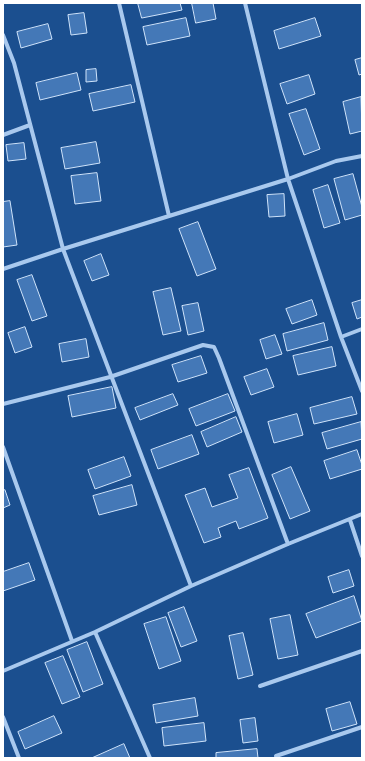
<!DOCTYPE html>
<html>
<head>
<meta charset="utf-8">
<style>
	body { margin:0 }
	#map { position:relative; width:365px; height:761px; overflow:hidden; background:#1b4f8f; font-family:Manrope,sans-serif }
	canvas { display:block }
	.frame { position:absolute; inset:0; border:4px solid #fff; pointer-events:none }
</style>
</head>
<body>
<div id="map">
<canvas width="365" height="761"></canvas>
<div class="frame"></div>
</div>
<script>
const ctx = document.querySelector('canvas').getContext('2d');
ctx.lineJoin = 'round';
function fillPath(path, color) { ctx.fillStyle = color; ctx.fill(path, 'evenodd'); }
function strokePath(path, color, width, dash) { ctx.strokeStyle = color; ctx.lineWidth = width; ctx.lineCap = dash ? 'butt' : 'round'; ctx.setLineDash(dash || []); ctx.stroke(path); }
const building = new Path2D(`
	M138 3H180L182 10 142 18Z
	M192 3H213L216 19 196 23Z
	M84 13 87 33 71 35 68 15Z
	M186 18 190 36 147 45 143 27Z
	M315 18 321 36 279 49 274 31Z
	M48 24 52 39 21 48 17 32Z
	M362 58V74L359 75 355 60Z
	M96 69 97 81 86 82V70Z
	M77 73 81 90 40 100 36 83Z
	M309 75 315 94 287 104 280 84Z
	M131 85 135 102 93 111 89 94Z
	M361 97 362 131 350 134 343 102Z
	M306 109 320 149 304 155 289 114Z
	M96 142 100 163 65 169 61 148Z
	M24 143 26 159 8 161 6 145Z
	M97 173 101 201 75 204 71 176Z
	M353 174 362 207V215L345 220 334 179Z
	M328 185 340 223 324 228 313 190Z
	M284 194 285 216 269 217 267 195Z
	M10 201 17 245 3 247V202Z
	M198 222 216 269 197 276 179 229Z
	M101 254 109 275 92 281 84 261Z
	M32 275 47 316 32 321 17 280Z
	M171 288 181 331 163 335 153 292Z
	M312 300 317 315 292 324 286 309Z
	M362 300V317L357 319 352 303Z
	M198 303 204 331 188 335 182 306Z
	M324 323 328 340 287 351 283 334Z
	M25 327 32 347 15 353 8 333Z
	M275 335 282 354 266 359 260 340Z
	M86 339 89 357 62 362 59 344Z
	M332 347 336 366 298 375 293 356Z
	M201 356 207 373 178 382 172 365Z
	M267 369 274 387 251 395 244 377Z
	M112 387 116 408 72 417 68 396Z
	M173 394 178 405 140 420 135 408Z
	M228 394 235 411 196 426 189 409Z
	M352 397 357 414 314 424 310 408Z
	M297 414 303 435 274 443 268 422Z
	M236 417 242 432 207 447 201 432Z
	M361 422 362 439 327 449 322 433Z
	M192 435 199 454 158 469 151 450Z
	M357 450 362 465V469L330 479 324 461Z
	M124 457 131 476 95 489 88 470Z
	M291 467 310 511 290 519 272 475Z
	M249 468 268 518 239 529 236 521 218 528 221 537 204 543 185 495 205 488 212 507 238 498 229 475Z
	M132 485 137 505 99 515 93 496Z
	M5 490 10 505 3 508V491Z
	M29 563 35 580 3 591V572Z
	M349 570 354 586 333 593 328 577Z
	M354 596 362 621 316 638 306 614Z
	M184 607 197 641 181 647 168 613Z
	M290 615 298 655 278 659 270 619Z
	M166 617 181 661 159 669 144 624Z
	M243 633 253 675 238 679 229 636Z
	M87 642 103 684 83 692 67 650Z
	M63 656 80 697 62 704 45 663Z
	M195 698 198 716 156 723 153 705Z
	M350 702 357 724 332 731 326 709Z
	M54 716 62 733 25 749 18 732Z
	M255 718 258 741 243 743 240 720Z
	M204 723 206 741 164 746 162 728Z
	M124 744 130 758H92Z
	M257 749 258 758H216V753Z`);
fillPath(building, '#4478b7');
strokePath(building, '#cfe3fa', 1);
strokePath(new Path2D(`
	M119 3 169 216
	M245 3 288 179 341 337 362 391
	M3 35 14 63 63 249 191 586
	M3 135 30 125
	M3 269 63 249 288 179 336 161 362 156
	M341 337 362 329
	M3 404 110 377 203 345 214 347 219 358 288 544
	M3 447 72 641
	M350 520 362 556
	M95 632 150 758
	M3 671 95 632 191 586 288 544 362 514
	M260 686 362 651
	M3 717 19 758
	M276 756 362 727`), '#a9c9ee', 4);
</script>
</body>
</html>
